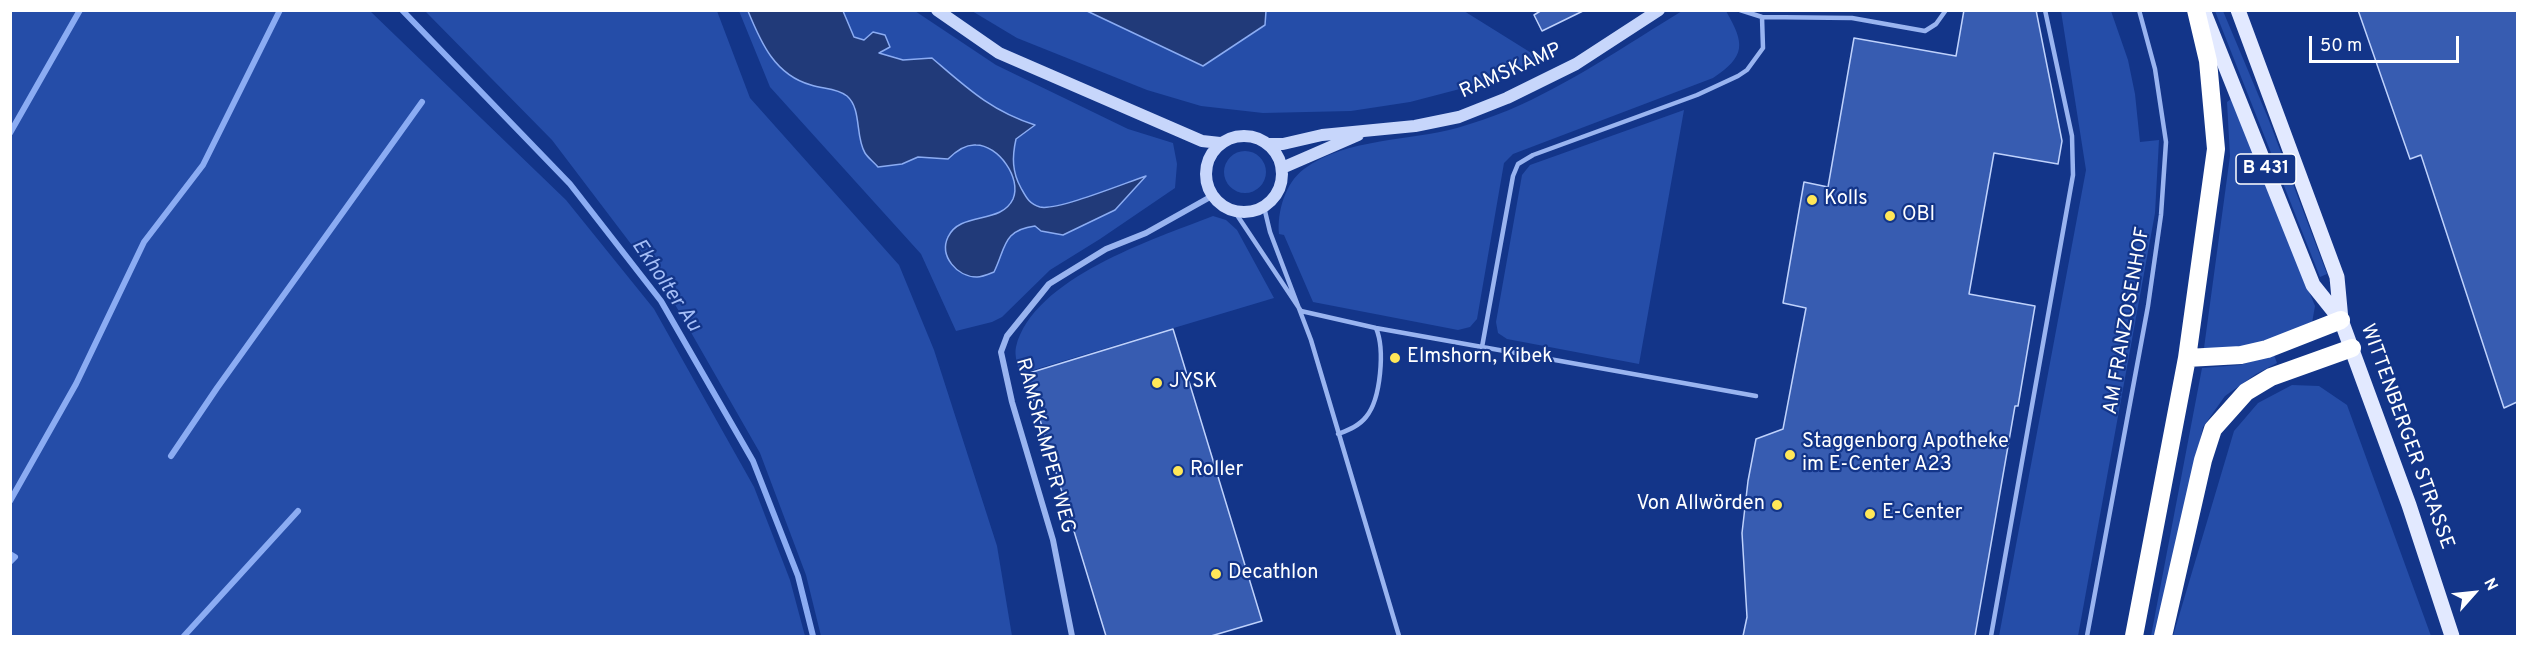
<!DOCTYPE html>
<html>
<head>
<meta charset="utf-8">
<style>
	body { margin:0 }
	#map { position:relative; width:2528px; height:647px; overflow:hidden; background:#133589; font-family:Overpass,sans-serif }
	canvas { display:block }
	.frame { position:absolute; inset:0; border:12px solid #fff; pointer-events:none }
	.north { position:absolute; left:2444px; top:563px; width:60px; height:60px; -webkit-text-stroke:4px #133589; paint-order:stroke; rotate:63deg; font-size:16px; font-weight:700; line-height:24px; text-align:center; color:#fff }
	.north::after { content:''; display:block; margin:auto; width:21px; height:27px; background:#fff; clip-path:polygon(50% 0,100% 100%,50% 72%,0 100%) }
	.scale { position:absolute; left:2309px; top:36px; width:150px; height:27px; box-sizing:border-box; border:3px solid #fff; border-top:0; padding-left:8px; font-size:18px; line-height:21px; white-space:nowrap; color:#fff; -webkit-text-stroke:4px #133589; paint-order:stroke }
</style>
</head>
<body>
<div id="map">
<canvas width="2528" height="647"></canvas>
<div class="frame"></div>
<div class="north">N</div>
<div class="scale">50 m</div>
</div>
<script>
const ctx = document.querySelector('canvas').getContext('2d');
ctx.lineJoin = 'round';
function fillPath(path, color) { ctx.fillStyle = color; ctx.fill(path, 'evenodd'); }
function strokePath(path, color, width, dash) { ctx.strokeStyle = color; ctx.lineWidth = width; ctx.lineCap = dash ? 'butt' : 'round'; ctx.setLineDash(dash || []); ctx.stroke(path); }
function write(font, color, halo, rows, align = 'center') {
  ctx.font = font + ' Overpass,sans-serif'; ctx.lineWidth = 4.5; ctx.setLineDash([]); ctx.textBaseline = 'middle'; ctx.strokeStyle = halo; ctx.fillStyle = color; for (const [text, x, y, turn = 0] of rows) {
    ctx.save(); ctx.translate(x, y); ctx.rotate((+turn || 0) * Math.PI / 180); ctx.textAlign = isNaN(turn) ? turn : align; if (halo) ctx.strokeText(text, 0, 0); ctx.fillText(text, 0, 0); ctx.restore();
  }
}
fillPath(new Path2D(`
	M10 11H370L566 200 654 309 754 487 790 580 805 636H11Z
	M425 11H717L750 98 899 265 934 350 997 546 1012 636H821L806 575 760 453 669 294 552 140Z
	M739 11H915L996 65 1128 129 1173 143 1177 164 1175 188 1100 239 1050 270 1002 317 992 322 956 331 921 254 770 87Z
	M972 11H1464L1541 59 1479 84 1410 102 1351 111 1263 113 1201 106 1147 90 1017 38Z
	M1682 11H1726C1745 44 1746 56 1713 78L1513 154 1504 163 1477 319 1470 327 1458 330 1313 302 1284 235 1279 234C1277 212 1285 183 1304 169 1346 138 1410 141 1457 128 1474 123 1492 117 1509 110 1570 84 1626 45 1682 11Z
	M2061 11H2111L2128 60 2135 94 2140 142 2159 140 2155 213 2078 636H1999L2086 170Z
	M2215 11H2223L2268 118 2327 274 2320 277Z
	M2231 99 2315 306 2312 323 2276 338 2237 349 2204 348 2230 156 2227 102Z
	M1684 110 1639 364 1507 339 1498 333 1496 322 1522 175 1530 165Z
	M1224 172a21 21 0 1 1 42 0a21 21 0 1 1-42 0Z
	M1213 216 1226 220 1237 230 1274 298 1020 374C1018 367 1014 355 1016 347 1033 278 1154 239 1213 216Z
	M2274 355 2277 363 2256 374 2225 396 2203 427 2157 636H2151L2202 368 2240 365Z
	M2292 385 2319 386 2347 405 2431 636H2173L2234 431 2258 403Z`), '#254da8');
const water = new Path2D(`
	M748 11H843L854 37 864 40 873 32 885 35 890 47 879 53 903 60 932 58C967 88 991 111 1035 125L1016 139C1012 157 1012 172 1021 188 1026 197 1029 204 1040 207 1057 211 1125 183 1146 176L1115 210 1063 235 1041 231 1035 226C1003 230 1006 247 994 272 989 274 982 277 977 277 957 277 939 256 948 237 960 211 1001 225 1013 199 1022 178 998 145 976 145 965 144 955 152 948 159L918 157 902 164 878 167C874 162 868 158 865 153 855 137 862 109 847 96 837 88 823 89 811 85 775 75 761 43 748 11Z
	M1087 11 1266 10V11L1265 25 1203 66Z`);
fillPath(water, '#213a79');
strokePath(water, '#8bacf3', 1.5);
strokePath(new Path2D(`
	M402 10 570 184 661 301 753 461 798 576 813 636
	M10 133 80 10
	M171 456 217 388 422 102
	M10 501 76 384 144 242 203 165 280 10
	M10 554 15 557 10 562
	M184 636 298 511`), '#8bacf3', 6);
const building = new Path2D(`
	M1542 10H1585L1542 31 1534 15Z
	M1964 10H2036L2062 141 2058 164 1994 153 1969 294 2035 306 2018 406H2015L1975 636H1743L1747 617 1742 533 1748 481 1756 439 1783 429 1806 308 1783 303 1804 182 1828 187 1854 38 1956 56Z
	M2358 10H2517V402L2504 408 2421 155 2410 159Z
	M1173 329 1262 621 1211 636H1106L1026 374Z`);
fillPath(building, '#375cb1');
strokePath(building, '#bfd2fc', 1.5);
strokePath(new Path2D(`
	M1740 10 1762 17 1852 18 1925 31 1936 24 1946 10
	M1264 207 1270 232 1311 340 1399 636
	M1235 212 1301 311 1376 328 1756 396
	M1482 347 1513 176 1518 164 1533 155 1697 95 1738 76 1747 70 1763 48 1762 17
	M1338 434C1348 430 1359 426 1366 417 1381 399 1385 349 1376 328
	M1991 636 2073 175 2072 136 2045 10
	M2087 636 2148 306 2161 215 2166 142 2155 69 2139 10`), '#99b4f0', 4.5);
strokePath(new Path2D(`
	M1072 636 1053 540 1012 402 1001 352 1007 336 1049 284 1106 249 1146 233 1212 196`), '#99b4f0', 6);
strokePath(new Path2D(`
	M937 10 999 53 1202 141 1220 143
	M1206 174a38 38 0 1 1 76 0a38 38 0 1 1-76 0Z
	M1268 144H1283L1322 135 1415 126 1459 117 1507 98 1576 64 1659 10
	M1282 168 1358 135`), '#c7d6fb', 12);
strokePath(new Path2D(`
	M2203 10 2313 285 2341 320
	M2238 10 2337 277 2341 320 2409 505 2452 636`), '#e2e9ff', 15);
strokePath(new Path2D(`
	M2187 358 2241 355 2267 349 2341 320
	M2134 636 2187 358 2216 149 2208 61 2196 10
	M2163 636 2203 460 2213 429 2246 392 2271 377 2352 348`), '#fff', 18);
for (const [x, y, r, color] of [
	[1812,200,6,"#ffe758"],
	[1890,216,6,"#ffe758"],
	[1395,358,6,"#ffe758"],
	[1157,383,6,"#ffe758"],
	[1790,455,6,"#ffe758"],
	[1178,471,6,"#ffe758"],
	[1777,505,6,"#ffe758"],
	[1870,514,6,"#ffe758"],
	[1216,574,6,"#ffe758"]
]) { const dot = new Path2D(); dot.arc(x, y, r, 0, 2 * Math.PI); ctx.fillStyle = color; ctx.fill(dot); strokePath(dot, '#133589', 2); }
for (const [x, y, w] of [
	[2266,169,60]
]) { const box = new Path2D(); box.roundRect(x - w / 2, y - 15, w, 30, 4.5); ctx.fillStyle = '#133589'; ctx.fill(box); strokePath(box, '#fff', 1.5); }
write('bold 18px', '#fff', null, [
	["B 431",2266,169]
]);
write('20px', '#fff', '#133589', [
	["RAMSKAMP",1511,72,-24],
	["AM FRANZOSENHOF",2128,321,-80],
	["WITTENBERGER STRASSE",2406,437,70],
	["RAMSKAMPER WEG",1044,446,75]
]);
write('20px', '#fff', '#133589', [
	["Kolls",1824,200],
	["OBI",1902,216],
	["Elmshorn, Kibek",1407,358],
	["JYSK",1169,383],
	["Staggenborg Apotheke",1802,443],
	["im E-Center A23",1802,466],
	["Roller",1190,471],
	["Von Allwörden",1765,505,"right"],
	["E-Center",1882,514],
	["Decathlon",1228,574]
], 'left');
write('italic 21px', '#a5bef7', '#133589', [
	["Ekholter Au",665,286,56]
]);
</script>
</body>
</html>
